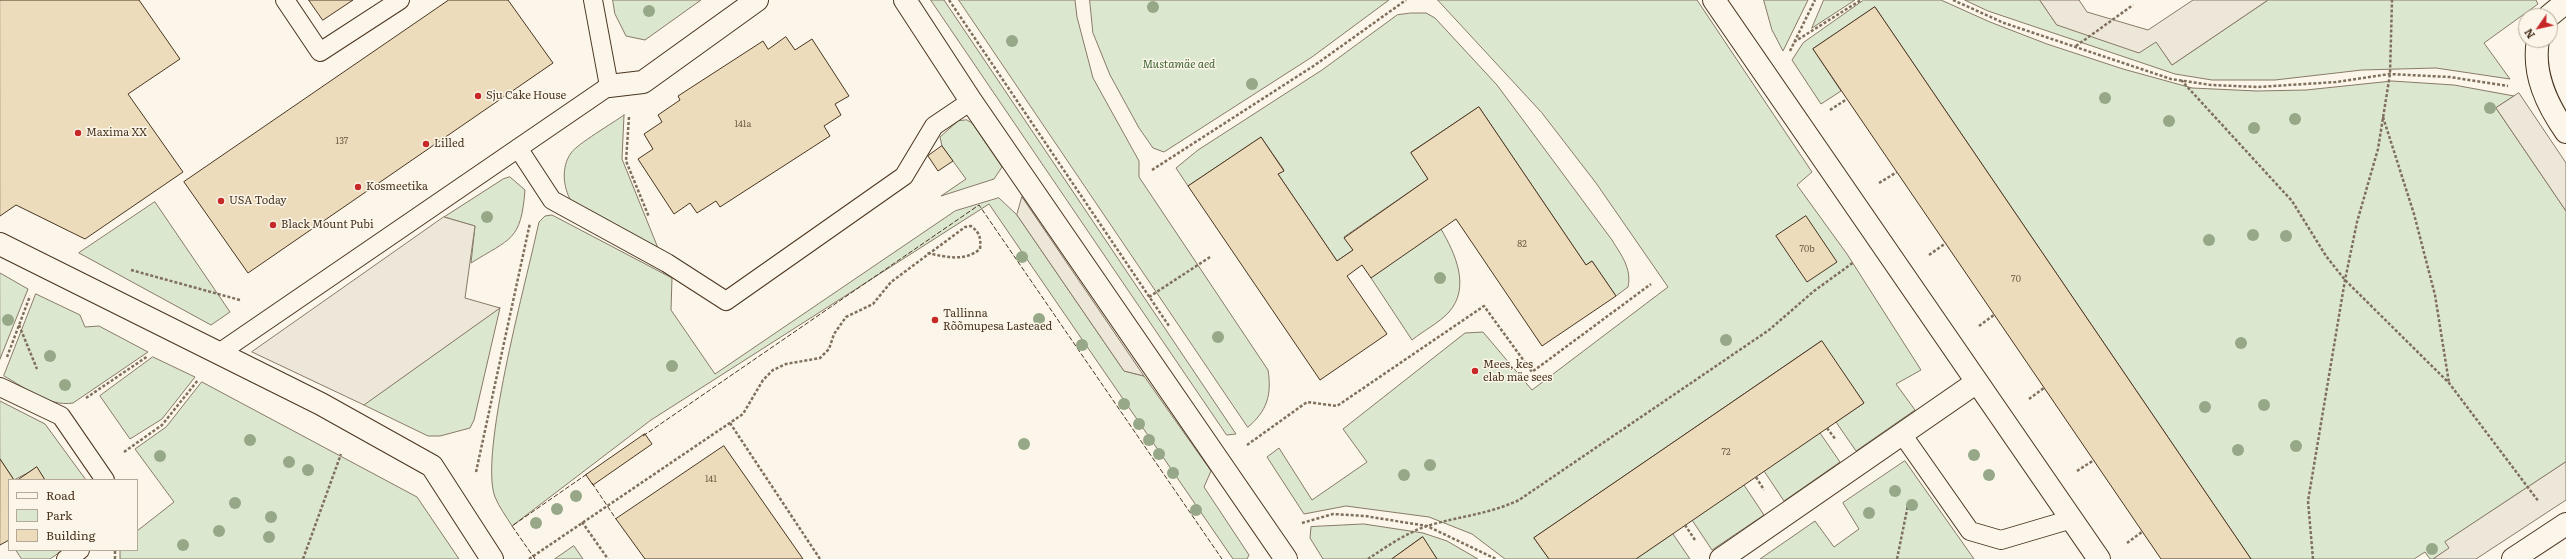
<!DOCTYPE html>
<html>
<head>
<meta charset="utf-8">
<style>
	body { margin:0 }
	#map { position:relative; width:2566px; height:559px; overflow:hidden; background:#fbf6e9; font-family:Literata,serif }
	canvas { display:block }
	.legend { position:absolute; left:8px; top:479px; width:130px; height:72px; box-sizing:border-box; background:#fbf6e9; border:1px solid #b4a999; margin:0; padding:5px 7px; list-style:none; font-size:12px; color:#4a3520 }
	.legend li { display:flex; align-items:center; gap:8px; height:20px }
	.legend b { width:20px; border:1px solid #b4a999 }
	.north { position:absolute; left:2518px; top:8px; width:40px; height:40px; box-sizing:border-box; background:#fbf6e9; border:1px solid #b4a999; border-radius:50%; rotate:236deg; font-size:11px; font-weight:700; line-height:16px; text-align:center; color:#4a3520 }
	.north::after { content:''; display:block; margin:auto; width:14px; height:18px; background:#c62828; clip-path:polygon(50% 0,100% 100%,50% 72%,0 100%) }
</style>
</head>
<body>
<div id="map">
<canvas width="2566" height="559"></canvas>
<ul class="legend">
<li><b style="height:5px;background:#fbf6e9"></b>Road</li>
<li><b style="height:11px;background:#dce7d0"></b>Park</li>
<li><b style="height:11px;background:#ecdcbc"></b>Building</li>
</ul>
<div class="north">N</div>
</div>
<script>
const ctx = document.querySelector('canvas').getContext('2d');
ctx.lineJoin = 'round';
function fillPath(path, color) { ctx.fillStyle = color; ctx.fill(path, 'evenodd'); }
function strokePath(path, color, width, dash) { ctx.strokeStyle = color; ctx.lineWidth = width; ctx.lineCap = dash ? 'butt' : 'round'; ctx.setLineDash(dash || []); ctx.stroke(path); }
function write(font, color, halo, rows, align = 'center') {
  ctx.font = font + ' Literata,serif'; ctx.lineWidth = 3; ctx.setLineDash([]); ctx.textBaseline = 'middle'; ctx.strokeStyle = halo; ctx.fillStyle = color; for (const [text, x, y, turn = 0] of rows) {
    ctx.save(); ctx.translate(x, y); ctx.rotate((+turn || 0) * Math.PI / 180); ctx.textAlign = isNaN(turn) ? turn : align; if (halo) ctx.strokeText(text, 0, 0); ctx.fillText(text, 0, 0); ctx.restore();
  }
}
const green = new Path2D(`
	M613 0H701L645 40 626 36 615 14Z
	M931 0H944L1236 434 1227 435Z
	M959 0H1075L1077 17 1093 78 1139 161V177L1268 370C1272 395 1267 411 1248 427Z
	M1090 0H1389L1312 57 1164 152 1153 148 1139 128 1110 75 1093 33Z
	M1438 0H1697L1812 172 1797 185 1847 254 1921 370 1896 384 1915 410 1856 451 1836 422 1864 403 1821 341 1534 538 1549 559H1505L1472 534 1429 517 1346 506 1304 514 1267 457 1279 448 1312 500 1367 462 1343 429 1465 333 1483 332 1532 390 1668 287 1596 183 1542 113Z
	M1764 0H1808L1783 51 1772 30Z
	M1824 0H1855L1812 28Z
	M1864 0H1941L1990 22 2047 44 2123 69 2192 88 2257 91 2306 90 2392 81 2454 85 2514 96 2496 108 2566 211V462L2446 542 2450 548 2433 559H2430L2425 552 2414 559H2251L1875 7 1813 49 1841 91 1821 104 1792 60 1803 43Z
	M1965 0H2040L2057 25 2156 41 2172 65 2268 0H2536L2538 4 2484 43 2510 79 2436 68 2362 70 2275 80H2212L2175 74 1988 11Z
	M1411 13H1426L1435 18 1497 85 1612 240C1621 255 1632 268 1628 287L1616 296 1592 261 1586 265 1479 107 1411 152 1428 179 1344 237 1353 250 1337 261 1278 174 1284 170 1261 137 1188 186 1176 168 1198 150 1322 70 1397 15Z
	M624 115 622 159 658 248 571 201C563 187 561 167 571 153 577 144 613 123 624 115Z
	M967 120 972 123 1002 167 994 179 941 196 966 179 942 146 940 137 958 121Z
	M510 177 525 190C521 241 511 238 471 263L475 226 444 217 503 179Z
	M999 198 1017 215 1124 371 1144 376 1211 471 1204 487 1249 555 1247 559H1233L989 204 651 420 512 526C506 516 499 507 495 497 479 455 525 286 536 235L539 222 545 216 552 215 672 278 671 310 715 374 955 211Z
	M155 202 230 312 211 325 79 253Z
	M1441 229C1455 253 1471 287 1449 312 1439 323 1423 331 1412 340L1371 278Z
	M0 273 28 289 0 359Z
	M36 294 80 315 85 327 99 326 148 352 73 403C48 407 26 388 4 376Z
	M500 308 474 420 470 428 440 436H428L364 405Z
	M153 357 195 377 162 419 130 439 100 396Z
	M202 382 417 497 459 559H120V550H137V531L174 502 135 449 166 427Z
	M0 401 45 424 86 480H45L37 468 14 480 0 459Z
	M1820 433 1840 462 1784 501 1764 471Z
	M1905 461 1974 559H1760L1815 521 1834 547 1859 529 1843 503Z
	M1744 485 1764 515 1712 550 1692 520Z
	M1364 524 1423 533 1447 541 1478 559H1437L1422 537 1392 559H1323L1310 538 1311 527Z
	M1673 534 1690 559H1636Z
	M574 546 583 559H555Z
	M16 550H63L50 559H22Z`);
fillPath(green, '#dce7d0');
strokePath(green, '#887966', 1);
const parking = new Path2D(`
	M2040 0H2079L2087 12 2148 30 2193 0H2268L2172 65 2156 42 2139 53 2057 25Z
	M2519 93 2566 163V211L2496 108Z
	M1022 197 1144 376 1124 371 1017 215Z
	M444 217 475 226 465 298 500 308 364 405 252 352Z
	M2566 462V500L2476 559H2433L2449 548 2445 542Z`);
fillPath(parking, '#ede7d9');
strokePath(parking, '#887966', 1);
const building = new Path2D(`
	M0 0H139L180 59 128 94 183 172 85 239 16 205 0 216Z
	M309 0H353L323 20Z
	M449 0H508L553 63 248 273 184 182Z
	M1875 7 2251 559H2161L1847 99 1813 49Z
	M786 37 795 50 812 39 849 96 835 104 841 115 824 126 830 136 720 207 716 201 697 213 690 203 674 214 638 159 653 149 644 134 662 122 658 115 680 100 678 96 763 41 768 49Z
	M1479 107 1586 265 1592 261 1616 296 1542 346 1456 219 1371 278 1362 265 1347 276 1387 334 1320 380 1188 186 1261 137 1284 171 1278 174 1337 261 1353 250 1344 238 1428 179 1411 153Z
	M942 146 953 161 938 171 928 156Z
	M1806 216 1837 262 1807 282 1776 236Z
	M1822 341 1864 403 1636 559H1549L1534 538Z
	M645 434 652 444 593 485 586 475Z
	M724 446 803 559H645L616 519Z
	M0 459 14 480H9V540L0 545Z
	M37 467 45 480H18Z
	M1423 537 1437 559H1392Z`);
fillPath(building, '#ecdcbc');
strokePath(building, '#4a3520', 1);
const lane = new Path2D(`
	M285 0 320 52 400 0
	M518 148 552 200 667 263 726 301 904 176 934 126 971 101
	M219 353 609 86 593 0
	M0 387 61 416 105 480
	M1902 434 1970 531 2001 540 2072 519
	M66 559 80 550`);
const street = new Path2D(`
	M905 0 971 101 1286 559
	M1714 0 2099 559
	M2549 16 2566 2
	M2538 40C2532 74 2547 105 2566 132
	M609 86 643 82 757 0
	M0 244 321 404 432 466 492 559
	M1721 559 1977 382
	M2513 559 2566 524`);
strokePath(lane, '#4a3520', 20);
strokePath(street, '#4a3520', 24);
strokePath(new Path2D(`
	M949 0 1169 326
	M1953 0 2004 23 2171 79 2211 85 2258 87 2336 82 2390 74 2450 77 2508 86
	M1794 42 1861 0
	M2076 46 2133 5
	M1790 51 1815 0
	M2181 80 2292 201 2326 256 2345 280 2449 383 2539 502
	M1830 110 1847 99
	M629 117 626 161 649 217
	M2383 117 2414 214 2435 295 2449 383
	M1152 170 1315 65 1406 0
	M1879 183 1897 172
	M1929 255 1946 243
	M131 270 240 300
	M1149 297 1210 257
	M19 325 37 369
	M1979 326 1994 315
	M7 357 30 296
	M86 398 148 356
	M2029 399 2044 388
	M730 423 820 559
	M1827 428 1836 440
	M1247 445 1307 402 1337 406 1484 306 1532 372 1651 284
	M124 452 162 425 198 380
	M2077 471 2094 460
	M476 472 530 223
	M1756 477 1764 490
	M582 522 608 559
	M1302 523 1333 514 1365 516 1427 526 1496 559
	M1685 525 1695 540
	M2127 543 2142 532
	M115 559V550
	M303 559 341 454
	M529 559 743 414 763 380 773 370 786 364 820 358 829 349 834 334 846 317 873 304 891 282 965 227 971 226C980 233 981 238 980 249 964 262 947 257 927 253
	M1368 559C1386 547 1406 533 1427 526 1459 516 1487 515 1519 500L1769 330 1814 291 1854 262
	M1897 559 1909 500
	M2313 559 2308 501 2345 280 2357 222 2378 149 2390 74 2392 0`), '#7f6f5c', 2.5, [3, 2]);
strokePath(lane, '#fbf6e9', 18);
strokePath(street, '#fbf6e9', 22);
strokePath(new Path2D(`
	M643 436 979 205 1222 559
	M592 483 616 519
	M535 559 512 526 587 474`), '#4a3520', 1, [5, 2]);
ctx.fillStyle = '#96a887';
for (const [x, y] of [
	[1153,7],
	[649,11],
	[1012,41],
	[1252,84],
	[2105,98],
	[2490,108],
	[2295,119],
	[2169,121],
	[2254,128],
	[487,217],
	[2253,235],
	[2286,236],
	[2209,240],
	[1022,257],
	[1440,278],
	[1039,319],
	[8,320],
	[1218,337],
	[1726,340],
	[2241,343],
	[1082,345],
	[50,356],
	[672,366],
	[65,385],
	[1124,404],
	[2264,405],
	[2205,407],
	[1139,424],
	[250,440],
	[1149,440],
	[1024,444],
	[2296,446],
	[2238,450],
	[1159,454],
	[1974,455],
	[160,456],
	[289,462],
	[1430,465],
	[308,470],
	[1173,473],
	[1404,475],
	[1989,475],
	[1895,491],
	[576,496],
	[235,503],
	[1912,505],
	[557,509],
	[1196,510],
	[1869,513],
	[271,517],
	[536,523],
	[219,531],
	[269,537],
	[183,545],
	[2432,549]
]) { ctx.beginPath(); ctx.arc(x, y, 6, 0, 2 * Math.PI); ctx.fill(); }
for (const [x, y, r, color] of [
	[478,96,4,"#c62828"],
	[78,133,4,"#c62828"],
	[426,144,4,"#c62828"],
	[358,187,4,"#c62828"],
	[221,201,4,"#c62828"],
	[273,225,4,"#c62828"],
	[935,320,4,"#c62828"],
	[1475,371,4,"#c62828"]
]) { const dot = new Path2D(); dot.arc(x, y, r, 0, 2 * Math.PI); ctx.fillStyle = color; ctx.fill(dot); strokePath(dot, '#fbf6e9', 1.5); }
write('9px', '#725f47', null, [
	["141a",743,124],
	["137",342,141],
	["82",1522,244],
	["70b",1807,249],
	["70",2016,279],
	["72",1726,452],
	["141",711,479]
]);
write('italic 11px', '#436837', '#fbf6e9', [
	["Mustamäe aed",1179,65]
]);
write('11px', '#4a3520', '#fbf6e9', [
	["Sju Cake House",486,96],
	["Maxima XX",86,133],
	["Lilled",434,144],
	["Kosmeetika",366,187],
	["USA Today",229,201],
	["Black Mount Pubi",281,225],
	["Tallinna",943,314],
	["Rõõmupesa Lasteaed",943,327],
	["Mees, kes",1483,365],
	["elab mäe sees",1483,378]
], 'left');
</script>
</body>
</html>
